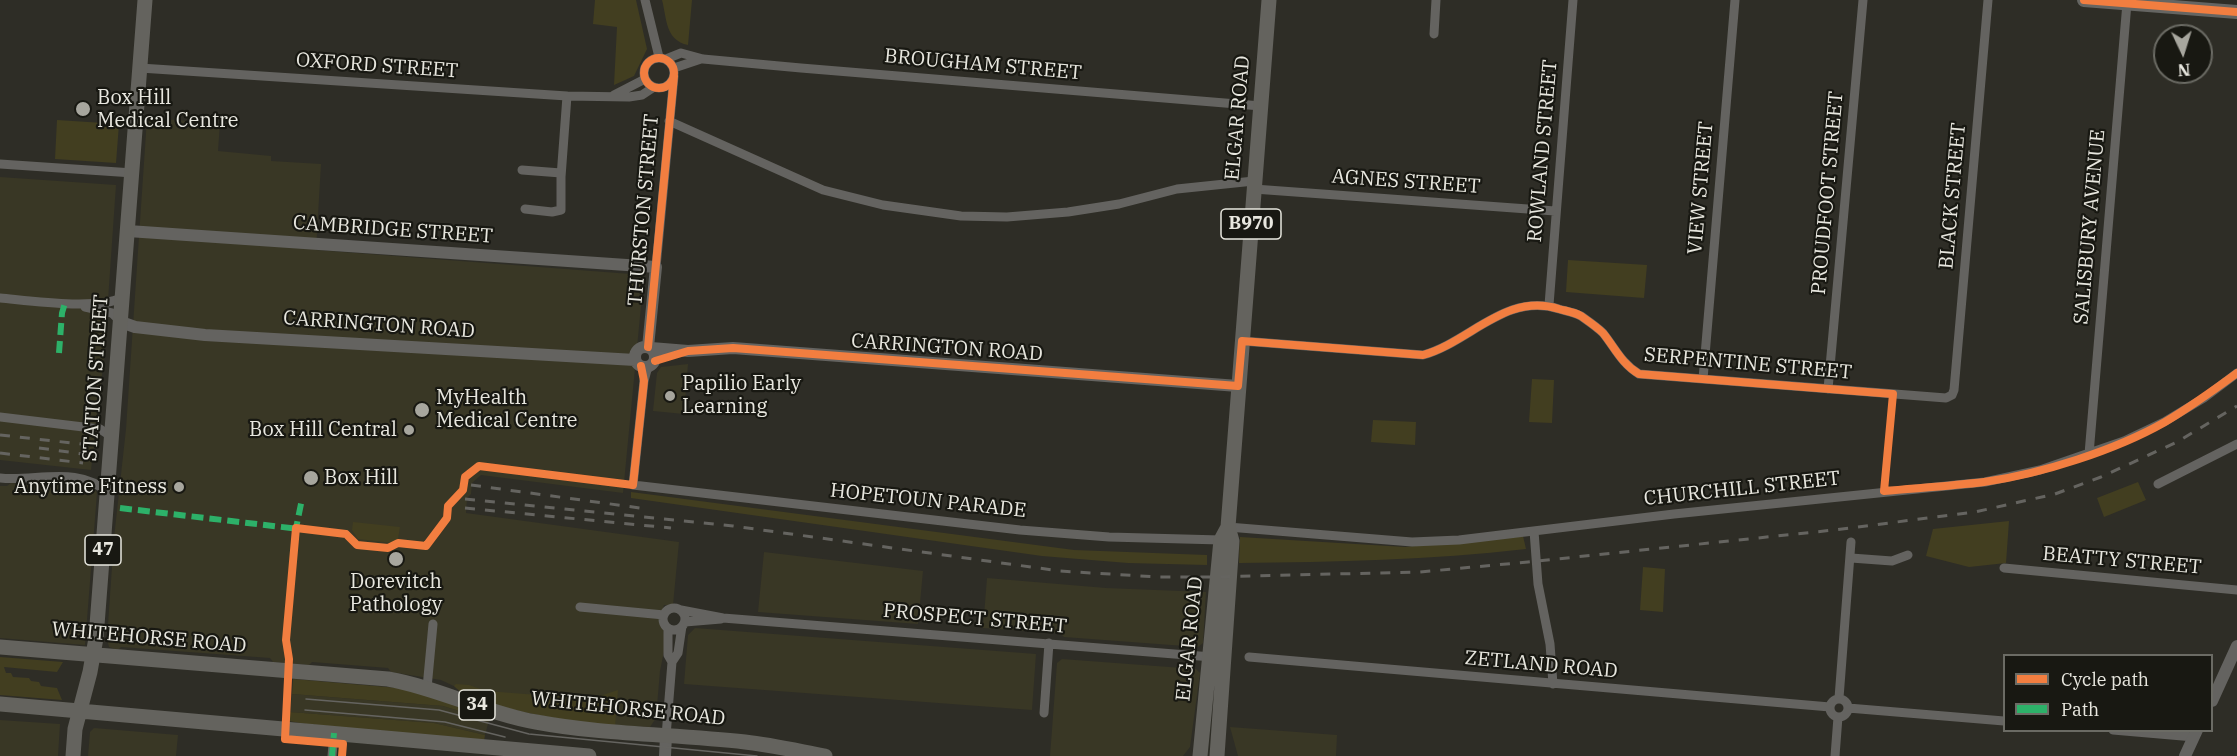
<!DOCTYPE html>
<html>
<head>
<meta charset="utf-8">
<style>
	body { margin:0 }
	#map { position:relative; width:2237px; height:756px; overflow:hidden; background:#2e2d26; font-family:"IBM Plex Serif",serif }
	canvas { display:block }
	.legend { position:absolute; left:2003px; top:654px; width:210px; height:78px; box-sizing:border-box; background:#181812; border:2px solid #6b6b64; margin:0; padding:8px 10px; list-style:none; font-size:18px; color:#e8e7df }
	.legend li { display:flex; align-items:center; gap:12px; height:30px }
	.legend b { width:30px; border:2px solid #6b6b64 }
	.north { position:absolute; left:2153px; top:24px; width:60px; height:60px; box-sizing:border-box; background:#181812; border:2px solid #6b6b64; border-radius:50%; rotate:176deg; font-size:16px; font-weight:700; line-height:24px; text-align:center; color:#e8e7df }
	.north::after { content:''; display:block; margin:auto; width:21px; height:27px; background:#a7a69e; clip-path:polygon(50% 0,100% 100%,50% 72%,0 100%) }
</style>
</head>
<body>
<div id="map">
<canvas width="2237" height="756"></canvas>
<ul class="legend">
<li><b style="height:8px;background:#f27e40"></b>Cycle path</li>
<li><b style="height:8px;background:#2db169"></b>Path</li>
</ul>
<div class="north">N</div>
</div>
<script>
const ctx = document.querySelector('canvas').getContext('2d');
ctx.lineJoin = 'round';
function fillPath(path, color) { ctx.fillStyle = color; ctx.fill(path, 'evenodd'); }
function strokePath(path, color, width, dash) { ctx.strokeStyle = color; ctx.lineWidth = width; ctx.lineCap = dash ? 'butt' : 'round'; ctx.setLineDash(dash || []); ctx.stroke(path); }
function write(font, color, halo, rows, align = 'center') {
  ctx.font = font + ' "IBM Plex Serif",serif'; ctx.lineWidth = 4.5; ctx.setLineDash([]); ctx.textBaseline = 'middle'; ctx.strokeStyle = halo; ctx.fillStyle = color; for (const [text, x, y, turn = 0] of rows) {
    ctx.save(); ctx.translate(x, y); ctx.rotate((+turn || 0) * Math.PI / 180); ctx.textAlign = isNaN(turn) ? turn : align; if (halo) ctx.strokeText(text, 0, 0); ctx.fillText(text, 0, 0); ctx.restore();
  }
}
fillPath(new Path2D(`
	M147 118 220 123 218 151 271 156V161L321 164 316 250 644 275 623 493 481 475 472 483 471 494 467 498 466 513 679 542 673 605H664L662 612 665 646 660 671 656 718 650 727 592 725 481 699 441 680 391 672 388 668 312 662 309 665 273 662 270 658 121 647 118 650 109 647 107 639 114 538 126 429Z
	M0 177 116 185 104 358 91 470 0 460Z
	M688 364 684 414 653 411 657 373 661 367Z
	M55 481 86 485 93 487 97 493 85 645 0 638V486H7L11 483 37 486Z
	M764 552 923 571 918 624 758 612Z
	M987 578 1106 588 1206 592 1203 643 1198 647 1064 637 1060 633 983 628Z
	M695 628 1036 654 1032 710 684 684 688 635Z
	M1062 659 1196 669 1200 673 1190 747 1183 756H1050L1057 663Z
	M292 694 443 706 489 720 485 735 434 723 290 712Z
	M0 720 60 724 58 756H0Z
	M1230 727 1337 735 1336 756H1238Z
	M94 728 178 735 176 756H88L90 732Z`), '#393725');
fillPath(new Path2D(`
	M595 0H636L647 49 634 76 614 85 617 27 593 24Z
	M662 0H692L688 45C665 40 667 19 662 0Z
	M57 120 119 124 116 163 55 159Z
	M1568 260 1647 265 1644 298 1566 292Z
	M1532 379 1554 380 1552 423 1529 422Z
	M1373 420 1416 422 1415 445 1371 442Z
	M2138 482 2146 500 2104 517 2097 498Z
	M631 492 1074 550 1207 555V565L1128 563 1042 556 631 498Z
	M2009 521 2006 563 1969 567 1926 556 1933 529Z
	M353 522 400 527 398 539 392 543 358 539 352 530Z
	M1523 536 1526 549C1431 560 1335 562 1239 563L1240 537 1405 547Z
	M1643 567 1665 569 1663 612 1640 610Z
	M0 657 63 662 57 672 4 667 6 673H11L13 677 29 678 31 681 39 682 41 686 57 688 62 700 0 695Z
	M293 679 410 689 447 700 489 720 443 706 292 694Z
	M456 684 469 685 486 691 591 699 618 690 615 727C584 723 472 708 454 686Z
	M290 712 434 723 485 735 484 741 306 724 289 721Z`), '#423e20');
strokePath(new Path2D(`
	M645 0 659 57
	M1434 34 1436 0
	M644 73a15 15 0 1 1 30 0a15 15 0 1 1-30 0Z
	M666 59 681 53 703 59 801 68 1261 106
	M140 68 567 96 629 97 642 95 654 87
	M674 68 701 59
	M614 95 645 79
	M669 121 823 190 883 205 961 216 1007 217 1068 212 1119 204 1177 189 1254 181
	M0 164 133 173
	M522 170 561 173
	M1254 189 1555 211
	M525 209 552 212 561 210V177L567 96
	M656 267 674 76
	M0 298C32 301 94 310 122 298
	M1549 305 1573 0
	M85 307 112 313 121 322
	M1242 341 1423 355C1470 342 1506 292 1559 309 1566 311 1574 312 1581 316 1588 321 1597 327 1603 333 1615 348 1622 364 1639 374L1946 398 1952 395 1954 390 1988 0
	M648 366 644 381 633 485 1020 530 1109 537 1221 540
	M1703 379 1735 0
	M1828 389 1863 0
	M0 417 100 429 112 437
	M2089 454 2127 3
	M0 478C35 482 80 465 108 493
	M2158 484 2237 444
	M1228 527 1412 542 1459 540 1674 514 1985 482 2040 470 2124 441 2164 422 2204 398 2237 373
	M1534 531 1538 584 1550 644 1553 684
	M1851 558 1892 561 1908 555
	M2004 568 2237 590
	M580 607 664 615
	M663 619a11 11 0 1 1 22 0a11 11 0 1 1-22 0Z
	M681 610 723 618 1212 657
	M685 622 721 619
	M1249 657 1830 707
	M672 662 678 653 682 626
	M427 688 433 624
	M1839 698 1851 542
	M1830 708a9 9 0 1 1 18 0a9 9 0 1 1-18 0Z
	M1848 708 2004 721
	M1044 713 1049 643
	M2113 730 2194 737
	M666 736 672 662 668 655V628
	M332 756 334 733
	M1835 756 1838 717`), '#646360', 9);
strokePath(new Path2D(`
	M128 231 656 267 648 347
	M121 322 135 327 205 335 635 360
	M635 357a10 10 0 1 1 20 0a10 10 0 1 1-20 0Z
	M651 348 688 351 733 348 1238 386
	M2212 701 2237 646
	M665 756 666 736
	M2185 756 2197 730`), '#646360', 12);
strokePath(new Path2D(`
	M2084 0 2237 12`), '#656562', 14);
strokePath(new Path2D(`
	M0 647 388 679C439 688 485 713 536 722 605 735 675 734 745 742 772 745 798 751 825 756
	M0 704 589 756
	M73 756 75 729 90 672 96 638 145 0
	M1200 756 1221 540 1228 527
	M1217 756 1232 541 1228 527 1269 0`), '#64635e', 15);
strokePath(new Path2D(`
	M306 699 439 710 529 734 757 756
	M305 710 445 722 505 737`), '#656460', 1.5);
strokePath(new Path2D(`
	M0 435 90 445
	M39 448 90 455
	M0 453 83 463
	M471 485 640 508
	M465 499 733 526 1060 571 1157 577H1207L1420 572 1528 562 1834 530 1975 512 2055 494 2101 477 2177 442 2237 406
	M465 508 671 528`), '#656460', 3, [10, 10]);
strokePath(new Path2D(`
	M59 353 62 313 65 303
	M120 508 299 529
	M295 533 302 499
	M332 756 334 733`), '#2db169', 6, [12, 6]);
strokePath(new Path2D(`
	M2084 0 2237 12
	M644 73a15 15 0 1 1 30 0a15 15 0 1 1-30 0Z
	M648 347 674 76
	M655 361 688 351 733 348 1238 386 1242 341 1423 355C1470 342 1506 292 1559 309 1566 311 1574 312 1581 316 1588 321 1597 327 1603 333 1615 348 1622 364 1639 374L1893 394 1884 491C1917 488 1951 486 1984 482 2041 474 2116 450 2165 422 2190 407 2214 390 2237 373
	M342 756 343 744 285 739 289 659 286 640 296 528 346 534 357 545 388 548 398 543 426 546 447 518 448 506 463 490 465 477 479 466 633 485 644 381 641 366`), '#f27e40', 8);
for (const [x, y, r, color] of [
	[83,109,8,"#a7a69e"],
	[670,396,6,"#a7a69e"],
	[422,410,8,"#a7a69e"],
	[409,430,6,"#a7a69e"],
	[311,478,8,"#a7a69e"],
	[179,487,6,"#a7a69e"],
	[396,559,8,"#a7a69e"]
]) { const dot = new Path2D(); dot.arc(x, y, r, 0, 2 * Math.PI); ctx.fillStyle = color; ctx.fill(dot); strokePath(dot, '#181812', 2); }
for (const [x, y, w] of [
	[1251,224,60],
	[103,550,36],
	[477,705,36]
]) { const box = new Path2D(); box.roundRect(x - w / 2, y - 15, w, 30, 4.5); ctx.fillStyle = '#181812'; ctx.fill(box); strokePath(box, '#e8e7df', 1.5); }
write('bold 18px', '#e8e7df', null, [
	["B970",1251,224],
	["47",103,550],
	["34",477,705]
]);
write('20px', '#e8e7df', '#181812', [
	["BROUGHAM STREET",983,65,5],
	["OXFORD STREET",377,66,4],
	["ELGAR ROAD",1238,118,-85],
	["ROWLAND STREET",1543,151,-85],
	["AGNES STREET",1406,182,4],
	["VIEW STREET",1701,188,-85],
	["PROUDFOOT STREET",1828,193,-85],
	["BLACK STREET",1953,196,-85],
	["THURSTON STREET",644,210,-85],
	["SALISBURY AVENUE",2090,227,-85],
	["CAMBRIDGE STREET",393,230,4],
	["CARRINGTON ROAD",379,325,4],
	["CARRINGTON ROAD",947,348,4],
	["SERPENTINE STREET",1748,364,5],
	["STATION STREET",96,378,-86],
	["CHURCHILL STREET",1742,489,-6],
	["HOPETOUN PARADE",928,501,6],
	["BEATTY STREET",2122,561,5],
	["PROSPECT STREET",975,619,5],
	["WHITEHORSE ROAD",149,638,5],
	["ELGAR ROAD",1190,639,-84],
	["ZETLAND ROAD",1541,665,5],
	["WHITEHORSE ROAD",628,709,6]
]);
write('20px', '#e8e7df', '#181812', [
	["Box Hill",97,98],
	["Medical Centre",97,121],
	["Papilio Early",682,384],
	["Learning",682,407],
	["MyHealth",436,398],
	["Medical Centre",436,421],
	["Box Hill Central",397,430,"right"],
	["Box Hill",324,478],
	["Anytime Fitness",167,487,"right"],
	["Dorevitch",396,582,"center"],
	["Pathology",396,605,"center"]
], 'left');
</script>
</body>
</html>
